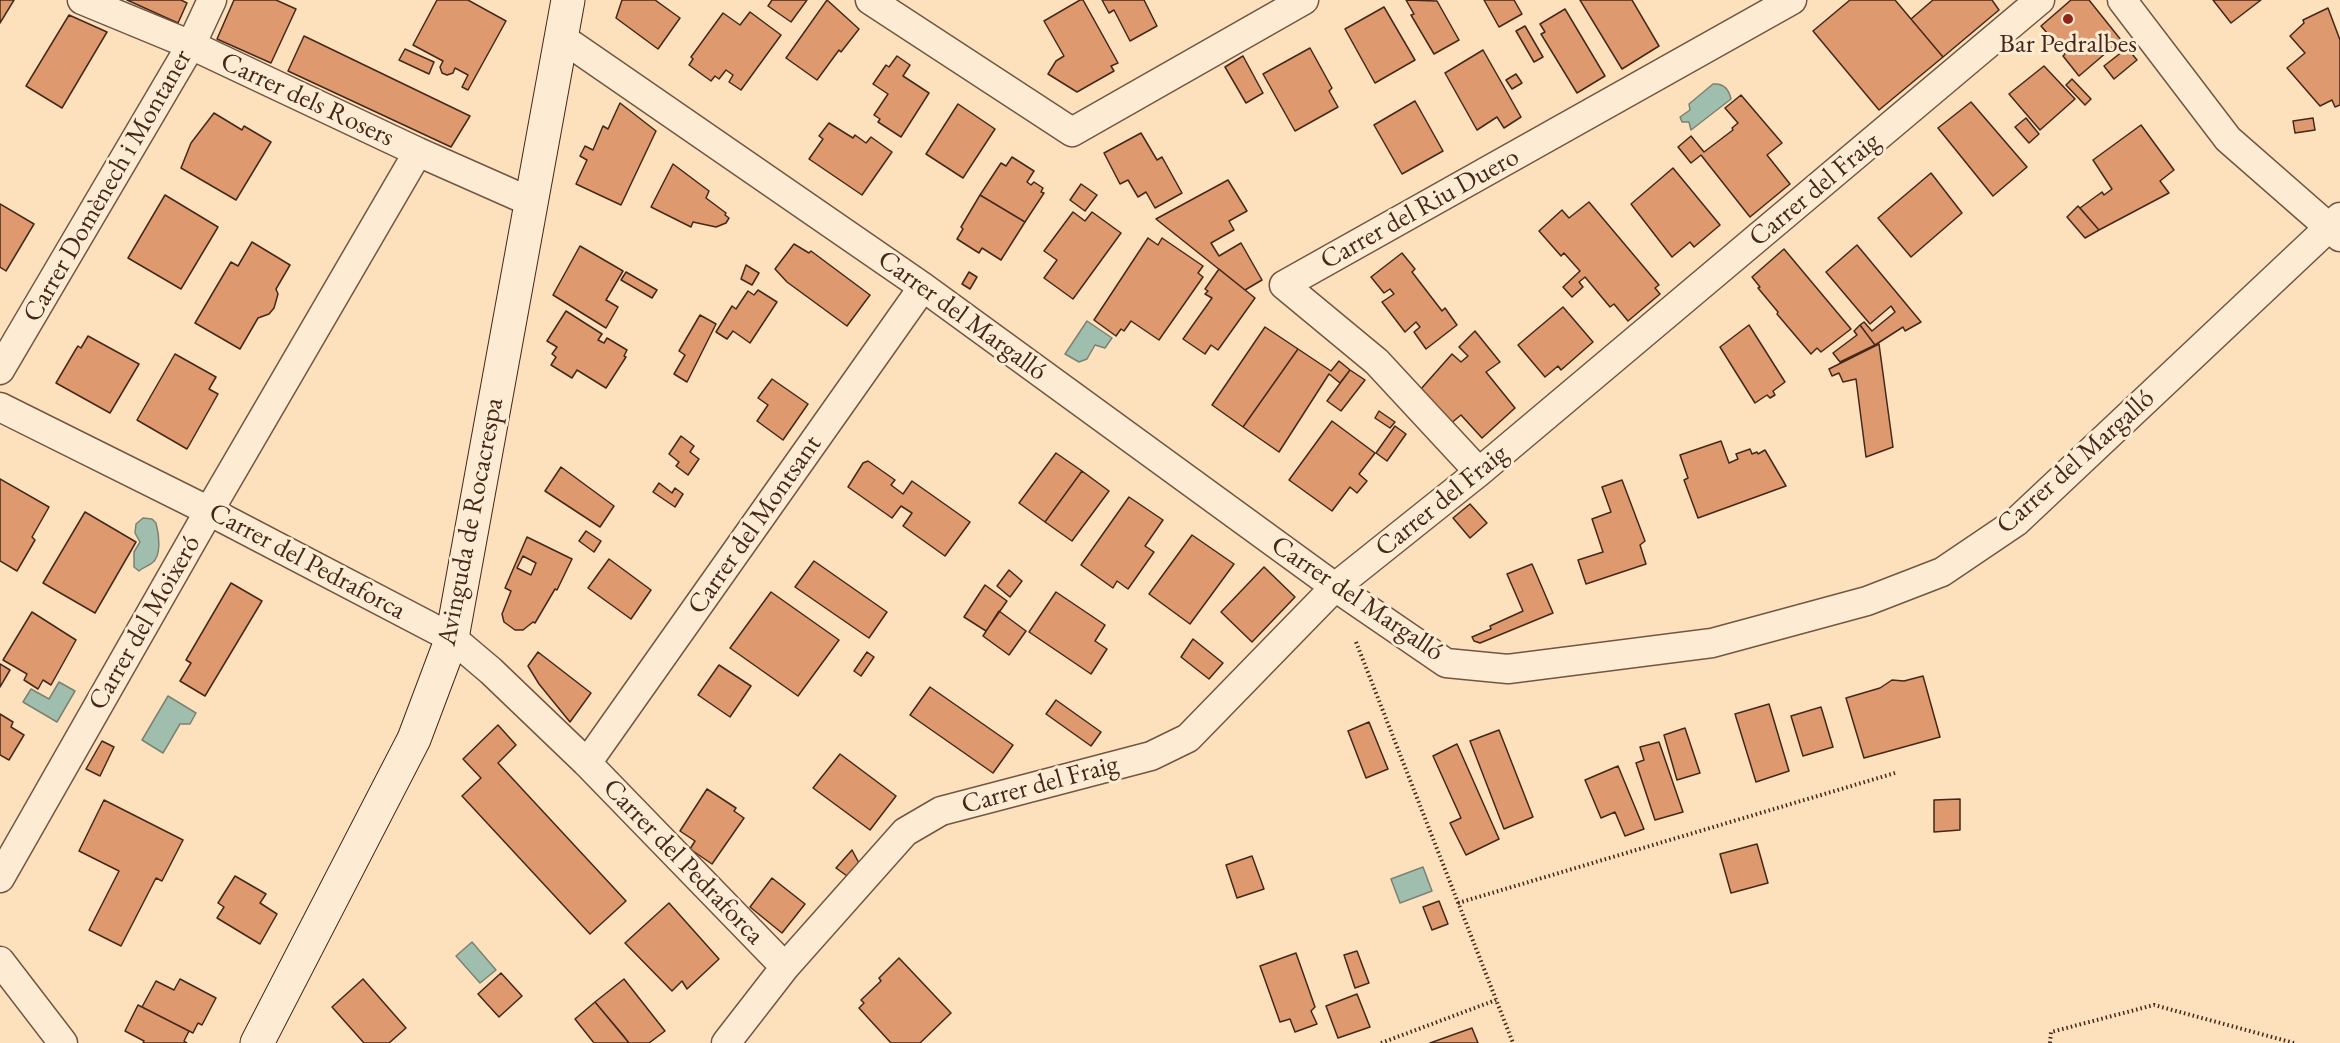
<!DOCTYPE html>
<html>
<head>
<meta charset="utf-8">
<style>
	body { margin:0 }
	canvas { display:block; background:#fce1bc }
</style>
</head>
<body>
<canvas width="2340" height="1043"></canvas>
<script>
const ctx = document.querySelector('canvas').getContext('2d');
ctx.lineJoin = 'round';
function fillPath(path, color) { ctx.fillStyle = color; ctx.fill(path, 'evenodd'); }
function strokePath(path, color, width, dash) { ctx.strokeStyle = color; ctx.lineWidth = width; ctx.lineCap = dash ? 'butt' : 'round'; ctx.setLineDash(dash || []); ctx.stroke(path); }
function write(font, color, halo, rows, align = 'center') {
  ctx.font = font + ' "EB Garamond",serif'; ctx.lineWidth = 6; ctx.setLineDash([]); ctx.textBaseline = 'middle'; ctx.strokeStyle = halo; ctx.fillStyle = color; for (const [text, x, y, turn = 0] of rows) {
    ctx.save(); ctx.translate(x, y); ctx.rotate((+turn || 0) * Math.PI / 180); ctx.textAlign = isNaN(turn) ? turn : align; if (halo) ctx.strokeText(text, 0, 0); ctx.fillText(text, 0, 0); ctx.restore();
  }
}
const water = new Path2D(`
	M1713 84C1723 83 1729 89 1731 99L1691 130 1689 122H1682L1680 117 1690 110 1689 104Z
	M1087 321 1112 338 1105 348 1095 345 1087 359 1079 362 1065 354Z
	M143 518 152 519 156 523C159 534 162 556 152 563 147 567 143 567 139 571L134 567V552L140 542 135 533 136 524Z
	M59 682 75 691 57 722 23 702 31 689 49 699Z
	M168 696 196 713 190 724H180L163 753 142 740Z
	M1423 867 1432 891 1400 903 1391 879Z
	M472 942 496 970 480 983 456 956Z`);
fillPath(water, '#a0bead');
strokePath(water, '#7b8273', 1.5);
const building = new Path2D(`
	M0 0H14L0 23Z
	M127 0H181L187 3 178 23Z
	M234 0H276L296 9 271 63 217 39Z
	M437 0H468L506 21 468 90 462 87 468 75 455 68 453 73 447 75 442 73 440 67 443 61 413 45Z
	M622 0H655L680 18 658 49 616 18Z
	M772 0H807L791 22 768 6Z
	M827 0 859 29 841 52 839 50 817 80 786 58Z
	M1080 0H1083L1118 63 1111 66 1114 71 1077 92 1048 74 1056 61 1064 56 1044 21Z
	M1102 0H1144L1157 26 1130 41 1114 10 1109 13Z
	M1406 0 1437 1 1459 40 1434 54 1411 15 1414 14Z
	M1484 0H1514L1522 14 1499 27Z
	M1580 0H1632L1659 46 1622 69Z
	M1850 0H1895L1943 57 1879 110 1813 31Z
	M1933 0H1992L1999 10 1943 57 1911 19Z
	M2071 0H2089L2121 40 2079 76 2063 56 2065 54 2041 26Z
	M2213 0H2261L2231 23Z
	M1384 7 1415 60 1375 83 1345 29Z
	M2328 8 2340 40V105L2335 107 2332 100 2320 106 2287 68 2305 53 2290 36 2304 23 2303 20Z
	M1565 9 1605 76 1577 93 1541 34 1545 32 1540 24Z
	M750 12 781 35 741 90 729 82 733 75 726 70 719 79 715 76 711 81 689 65 693 59 691 57 723 13 740 25Z
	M69 15 107 32 62 108 26 86Z
	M1525 26 1543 57 1534 62 1516 31Z
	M304 36 470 116 451 147 288 71Z
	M1310 48 1332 88 1329 91 1338 107 1295 131 1263 74Z
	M2127 48 2137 60 2114 79 2104 66Z
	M405 49 434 62 429 74 399 60Z
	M1483 50 1521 117 1504 128 1497 117 1477 130 1445 73Z
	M897 56 910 65 903 76 929 93 901 137 878 122 880 119 874 115 888 94 873 84 886 65 889 67Z
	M1243 56 1263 93 1246 103 1225 67Z
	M2044 66 2075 99 2040 130 2009 94Z
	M1516 74 1522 83 1512 89 1506 80Z
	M2072 79 2091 99 2085 105 2066 85Z
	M1741 95 1782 143 1767 155 1790 184 1750 217 1701 155 1691 163 1678 147 1691 136 1704 152 1733 130 1732 128 1738 123 1725 108Z
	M1415 101 1443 151 1402 174 1374 125Z
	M1971 102 2027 167 1993 196 1938 128Z
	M620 103 656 131 621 205 576 184 587 160 580 156 585 146 593 150 603 126 608 129Z
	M958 104 995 129 963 178 926 154Z
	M214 113 242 130 244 126 271 142 236 200 181 168 191 143Z
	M2026 118 2039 134 2029 143 2015 127Z
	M2313 118 2315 130 2295 133 2293 121Z
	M829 123 853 138 855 135 866 143 871 137 892 152 862 195 809 159 823 139 819 136Z
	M2141 125 2174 170 2160 181 2169 193 2099 230 2080 208 2102 192 2104 195 2112 189 2093 160Z
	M1141 133 1157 160 1162 157 1182 193 1155 208 1146 192 1138 197 1128 180 1120 184 1104 153Z
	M1012 157 1034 171 1027 182 1031 185 1034 182 1043 188 1041 192 1044 193 1025 222 980 195 1001 163 1006 166Z
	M673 164 709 191 706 198 726 213 725 215 729 218 726 223 716 227 693 222 691 227 651 207Z
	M1673 168 1720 225 1694 247 1690 242 1672 257 1631 204Z
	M1931 173 1962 213 1911 257 1878 218Z
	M1228 180 1247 211 1229 221 1234 230 1211 243 1219 256 1241 243 1262 280 1245 290 1156 219Z
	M1081 184 1097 195 1085 211 1070 200Z
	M165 195 218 227 181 289 128 258Z
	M980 195 1025 222 1001 260 982 248 979 253 957 239 963 229 961 227Z
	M1589 202 1659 285 1655 288 1660 294 1628 321 1614 304 1610 307 1585 277 1579 282 1583 287 1572 297 1563 287 1580 271 1564 253 1561 256 1539 231 1562 210 1569 218Z
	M0 204 34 224 6 271 0 267Z
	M2078 206 2099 230 2085 238 2067 217Z
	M1073 212 1085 221 1092 212 1121 233 1073 299 1044 278 1057 260 1044 251Z
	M1148 238 1158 245 1162 238 1203 266 1198 273 1203 277 1159 340 1131 321 1124 331 1121 329 1116 336 1094 320Z
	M252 242 290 265 276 289 278 294 274 308 269 314 258 318 240 349 195 323 231 262 238 266Z
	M794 244 809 253 811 251 870 295 847 326 787 282 775 269Z
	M1857 245 1921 322 1905 331 1903 327 1875 345 1860 325 1864 322 1872 331 1895 312 1891 306 1870 324 1826 272Z
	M580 246 623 271 606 300 618 307 606 328 553 295Z
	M1784 249 1851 329 1821 352 1817 348 1811 354 1777 314 1778 312 1758 288 1760 287 1752 277Z
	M1402 253 1415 269 1412 272 1442 311 1445 308 1457 325 1426 349 1414 332 1420 327 1416 322 1405 332 1382 302 1394 294 1390 289 1384 293 1371 277Z
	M746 265 759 273 752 285 741 279Z
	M1219 269 1255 298 1218 350 1211 345 1205 354 1183 339 1212 298 1205 294 1208 291 1205 289Z
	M626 272 657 290 652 298 621 280Z
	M969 272 977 277 970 289 962 284Z
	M758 290 777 302 750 343 733 331 727 339 716 332 732 306 736 309 748 291 754 295Z
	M1563 307 1593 342 1561 370 1558 366 1545 377 1518 345Z
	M566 311 602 334 598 340 604 343 607 338 627 350 624 356 626 357 606 388 577 370 572 378 551 365 556 357 552 354 557 347 547 341Z
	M700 315 716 324 687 382 674 374 685 355 679 351Z
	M1749 325 1785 382 1773 391 1775 395 1770 398 1767 395 1755 403 1720 347Z
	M1860 325 1875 345 1840 362 1833 353 1857 335 1854 331Z
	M1265 327 1298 349 1243 427 1212 405Z
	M1475 331 1500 362 1486 372 1515 408 1482 438 1461 415 1450 424 1420 390 1452 354 1461 362 1468 356 1459 347Z
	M88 336 139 364 110 413 56 383 76 349 78 346 81 348Z
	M1879 344 1893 447 1866 457 1856 379 1843 382 1839 373 1832 376 1829 369Z
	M1298 349 1331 371 1339 361 1350 370 1340 383 1329 374 1279 452 1243 427Z
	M175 354 216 377 209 389 218 394 187 449 137 420Z
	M1350 370 1365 380 1341 411 1327 401Z
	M772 379 808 404 783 440 757 421 768 405 758 398Z
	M1379 411 1395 422 1390 428 1375 418Z
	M1332 421 1375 453 1359 474 1367 481 1357 493 1350 487 1332 511 1289 480Z
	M1395 426 1406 434 1387 461 1376 453Z
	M681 436 694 446 690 452 699 459 688 475 676 466 679 462 669 454Z
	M1721 441 1729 463 1738 459 1736 454 1750 449 1752 454 1757 452 1758 454 1765 450 1786 486 1698 518 1684 480 1688 478 1680 455Z
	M1056 453 1082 471 1045 522 1019 503Z
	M868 461 895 480 891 485 903 494 912 481 970 522 945 556 903 526 912 513 901 506 892 518 848 487 863 463Z
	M561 467 614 506 600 527 545 491Z
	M1082 471 1109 491 1072 541 1045 522Z
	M0 479 49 507 32 537 35 540 17 571 0 561Z
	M1622 480 1645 541 1640 545 1646 564 1586 584 1578 560 1603 552 1592 519 1611 512 1602 487Z
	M659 483 672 493 675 488 683 494 675 507 653 492Z
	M1129 497 1163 520 1145 546 1154 552 1128 589 1117 581 1113 588 1081 565Z
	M1470 504 1487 523 1470 538 1453 518Z
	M85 512 136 542 95 613 43 583Z
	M586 531 601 541 594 552 579 541Z
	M1192 535 1234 564 1190 624 1149 594Z
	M527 537 572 559 557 590 555 589 535 623 533 622 523 630H515L504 622 502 614 511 591 505 588ZM523 556 536 563 531 575 517 568Z
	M609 559 651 590 631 619 588 588Z
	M814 561 887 612 869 638 795 587Z
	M1532 564 1553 613 1480 643 1474 641 1472 637 1491 629 1490 626 1523 611 1507 574Z
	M1264 567 1295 597 1252 642 1221 612Z
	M1009 570 1022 581 1010 597 997 586Z
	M231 583 262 601 205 696 180 681 191 663 186 660Z
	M985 585 1007 601 986 631 964 617Z
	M771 592 839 640 798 696 730 648Z
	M1056 592 1105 625 1095 641 1107 649 1091 674 1029 632Z
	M999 611 1026 631 1009 655 983 636Z
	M32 612 76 640 51 685 43 680 38 689 24 680 27 674 3 660Z
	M1193 639 1223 663 1209 679 1181 657Z
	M538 652 591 693 570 722 539 684 528 666Z
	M867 652 874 657 861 676 854 671Z
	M0 664 10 670 0 687Z
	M719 665 751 686 730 717 698 695Z
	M1923 676 1940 737 1864 758 1846 698 1880 688 1892 680 1904 681Z
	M930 687 1013 745 993 773 910 715Z
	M1056 700 1101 732 1091 746 1046 714Z
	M1769 704 1789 771 1756 782 1735 714Z
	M1821 707 1833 747 1803 756 1791 716Z
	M0 714 13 722 11 727 24 735 9 760 0 755Z
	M1369 722 1388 769 1366 778 1348 731Z
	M498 725 516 745 498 763 626 901 590 934 462 796 481 778 463 759Z
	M1685 728 1700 773 1677 780 1664 735Z
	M1499 730 1533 817 1504 829 1470 741Z
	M102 741 114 747 100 776 86 769Z
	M1659 742 1683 812 1655 820 1636 763 1644 760 1640 747Z
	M1457 744 1499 839 1466 855 1450 823 1461 818 1433 756Z
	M840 754 896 796 870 830 813 788Z
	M1618 766 1644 829 1625 836 1615 812 1601 818 1585 780Z
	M707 789 736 808 734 811 744 818 712 864 690 849 695 841 680 831Z
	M1960 799V830L1934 832V800Z
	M104 800 183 840 162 881 156 878 121 946 89 930 119 871 79 851Z
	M1757 844 1768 883 1731 893 1720 854Z
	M852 850 859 863 847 876 836 868Z
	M1252 856 1264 889 1237 898 1226 865Z
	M235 876 266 894 260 903 277 914 260 944 217 918 224 907 218 903Z
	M772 878 805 904 782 933 750 907Z
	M1439 901 1448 924 1432 930 1423 907Z
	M669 903 719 959 687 989 682 981 672 991 625 943Z
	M1357 951 1369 983 1355 988 1344 955Z
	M1296 953 1315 1007 1311 1011 1317 1024 1295 1032 1290 1019 1280 1022 1260 966Z
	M899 958 951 1013 920 1043H891L859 1008 864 1003 861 1000 881 981 879 978Z
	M501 973 522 996 499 1017 478 994Z
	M180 979 216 998 202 1025 198 1023 193 1033 142 1007 156 981 174 990Z
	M363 979 406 1028 389 1043H364L332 1007Z
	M624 979 665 1031 649 1043H629L595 1002Z
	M1357 994 1370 1027 1338 1038 1326 1006Z
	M595 1002 622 1034 629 1043H594L575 1019Z
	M138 1005 189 1031 184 1041 187 1043H143L144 1041 125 1031Z
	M1472 1028 1478 1043H1430Z`);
fillPath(building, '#df996f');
strokePath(building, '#44281b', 1.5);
const street = new Path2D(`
	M82 0 191 45 418 152 531 202
	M870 0 1072 132 1304 0
	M2122 0 2228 139 2340 237
	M562 38 923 287 1335 587 1446 663 1508 669 1712 643 1867 601 1942 572 2016 522 2340 217
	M0 370 191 45 212 0
	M0 407 209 511 452 638 491 671 587 763 785 967
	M1479 472 1377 362 1284 285 1792 0
	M587 763 923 287
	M0 878 209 511 418 152
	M0 961 63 1043
	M726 1043 785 967 905 832 941 811 1151 756 1188 738 1335 587 1479 472 2040 0`);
const secondary = new Path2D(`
	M257 1043 414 739 452 638 568 0`);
strokePath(street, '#725643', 31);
strokePath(secondary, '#44281b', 35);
strokePath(new Path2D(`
	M1356 642 1513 1043
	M1458 903 1895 773
	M1381 1043 1496 1000
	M2050 1043 2051 1032 2154 1005 2294 1043`), '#44281b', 4, [1.5, 3]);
strokePath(street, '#fdecd3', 28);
strokePath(secondary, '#fdecd3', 33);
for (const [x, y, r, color] of [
	[2068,19,6,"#8f2418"]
]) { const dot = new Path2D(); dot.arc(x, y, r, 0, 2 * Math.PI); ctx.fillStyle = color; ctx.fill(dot); strokePath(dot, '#fdecd3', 2); }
write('27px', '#44281b', '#fdecd3', [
	["Bar Pedralbes",2068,45]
]);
write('27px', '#44281b', '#fdecd3', [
	["Carrer dels Rosers",307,100,25],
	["Carrer Domènech i Montaner",108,186,-60],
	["Carrer del Fraig",1815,190,-40],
	["Carrer del Riu Duero",1420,209,-29],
	["Carrer del Margalló",962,316,36],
	["Carrer del Margalló",2076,462,-42],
	["Carrer del Fraig",1442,501,-39],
	["Avinguda de Rocacrespa",471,522,-79],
	["Carrer del Montsant",755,525,-55],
	["Carrer del Pedraforca",307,562,28],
	["Carrer del Margalló",1357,599,34],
	["Carrer del Moixeró",145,623,-60],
	["Carrer del Fraig",1040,785,-15],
	["Carrer del Pedraforca",683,862,46]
]);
</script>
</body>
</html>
